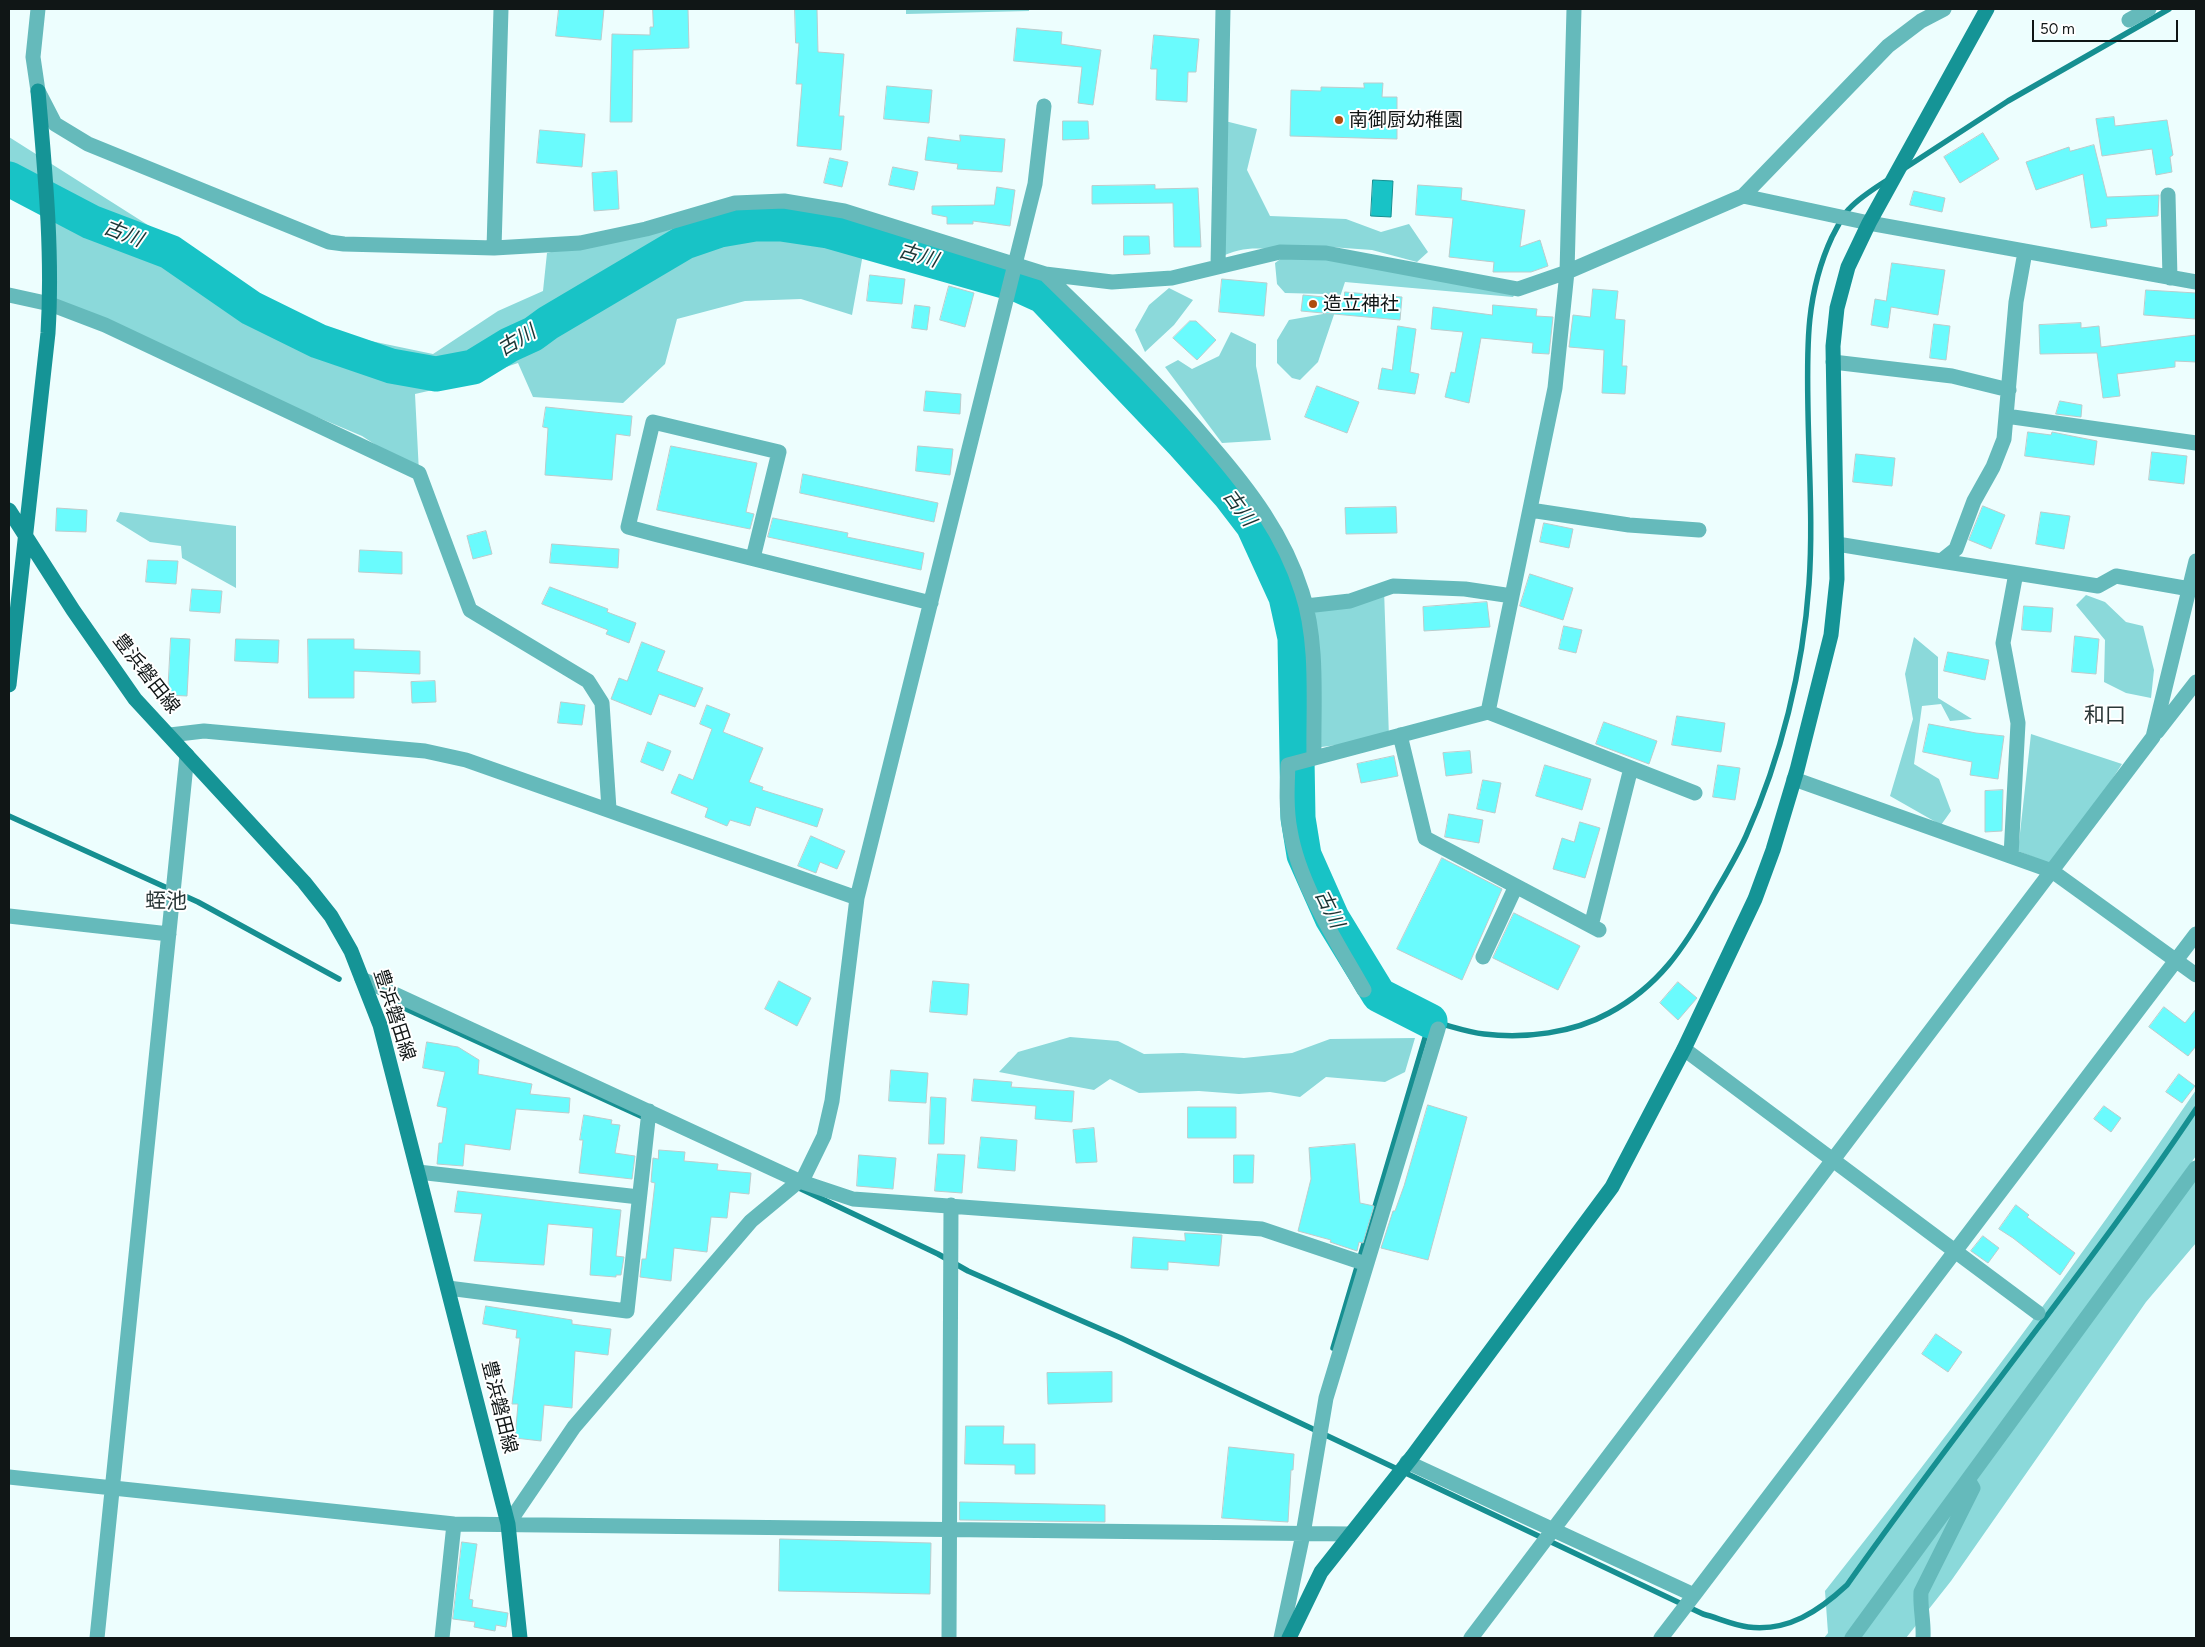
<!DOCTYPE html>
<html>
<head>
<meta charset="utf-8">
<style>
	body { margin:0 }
	#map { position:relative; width:2205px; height:1647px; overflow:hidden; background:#edfefe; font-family:Figtree,sans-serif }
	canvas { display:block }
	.frame { position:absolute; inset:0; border:10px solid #101616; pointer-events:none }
	.scale { position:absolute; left:2032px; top:20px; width:146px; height:22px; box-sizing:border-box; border:2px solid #101616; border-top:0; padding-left:6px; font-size:15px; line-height:18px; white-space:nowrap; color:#101616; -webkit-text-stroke:4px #fff; paint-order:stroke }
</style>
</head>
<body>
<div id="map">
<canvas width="2205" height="1647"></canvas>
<div class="frame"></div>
<div class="scale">50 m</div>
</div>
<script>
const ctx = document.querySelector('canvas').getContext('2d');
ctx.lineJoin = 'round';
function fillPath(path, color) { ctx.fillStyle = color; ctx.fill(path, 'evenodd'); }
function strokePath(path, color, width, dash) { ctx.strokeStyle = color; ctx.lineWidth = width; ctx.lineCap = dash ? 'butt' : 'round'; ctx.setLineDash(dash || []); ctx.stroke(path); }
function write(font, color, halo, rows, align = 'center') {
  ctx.font = font + ' Figtree,"Noto Sans JP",sans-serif'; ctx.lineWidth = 4; ctx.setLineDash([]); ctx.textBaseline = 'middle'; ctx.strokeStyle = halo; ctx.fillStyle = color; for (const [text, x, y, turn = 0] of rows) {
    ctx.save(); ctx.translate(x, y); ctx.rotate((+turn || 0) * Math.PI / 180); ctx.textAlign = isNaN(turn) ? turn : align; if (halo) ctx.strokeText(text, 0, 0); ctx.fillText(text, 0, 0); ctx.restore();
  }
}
fillPath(new Path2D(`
	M906 9H1029V11L906 14Z
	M1221 120 1257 129 1247 170 1270 216 1346 219 1381 232 1409 224 1428 252 1417 262 1372 250 1330 247 1518 289 1513 297 1345 282 1318 362 1300 380 1292 378 1277 363V340L1289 320 1323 314 1325 294 1285 293 1277 284 1275 263 1290 252C1261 248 1246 245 1218 258Z
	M9 137 260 296 347 336 433 354 498 311 543 291 547 253 674 221 735 203 792 202 1016 265 1007 298 863 254 852 315 801 299 745 301 677 319 665 364 623 403 533 397 518 363 446 387 415 394 419 473 362 436 50 304 47 214 9 193Z
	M1169 288 1193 300 1174 325 1145 352 1135 330 1149 305Z
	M1231 332 1256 344V366L1271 440 1222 443 1165 367 1178 360 1192 369 1219 356Z
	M120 512 236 526V588L182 558 181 546 150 542 116 521Z
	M1384 589 1389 738 1314 748 1306 606Z
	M2086 595 2105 602 2126 622 2143 626 2154 670 2151 698 2126 693 2104 682 2105 640 2076 605Z
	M1914 637 1938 657V698L1972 719 1950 721 1941 704 1922 706 1914 764 1939 779 1951 811 1941 825 1890 796 1913 719 1905 674Z
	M2031 734 2122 764 2056 866 2018 851Z
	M1070 1037 1118 1041 1144 1054 1183 1053 1244 1058 1292 1053 1330 1039 1415 1038 1405 1072 1385 1082 1326 1077 1300 1097 1270 1092 1239 1094 1199 1091 1139 1093 1110 1079 1094 1090 999 1072 1018 1052Z
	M2196 1090V1156L2098 1292 2196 1169V1243L2146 1302 1951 1581 1906 1638H1824L1828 1633 1825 1591C1954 1428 2079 1262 2196 1090Z`), '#8bd9da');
const water = new Path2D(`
	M1373 180 1393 181 1391 217 1371 216Z`);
fillPath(water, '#18c3c6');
strokePath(water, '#168f91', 1);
strokePath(new Path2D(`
	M1905 168 2008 101 2169 9
	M9 816 198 902 339 979
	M404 1008 645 1118
	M799 1188 938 1254 968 1271 1121 1338 1703 1614C1718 1618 1733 1625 1748 1627 1788 1632 1819 1611 1847 1585 1960 1424 2086 1273 2196 1109
	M1333 1348 1430 1021C1448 1025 1466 1032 1484 1034 1525 1039 1573 1033 1609 1013 1659 986 1684 948 1711 900 1723 879 1736 858 1746 836 1781 758 1803 669 1809 584 1813 527 1809 469 1808 411 1807 349 1805 295 1832 237 1837 228 1842 216 1849 209 1860 197 1875 188 1889 179`), '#168f91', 5.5);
strokePath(new Path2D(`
	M9 179 91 222 170 252 251 308 318 341 391 366 436 374 473 367 509 345 533 334 548 323 685 242 720 230 755 224H781L828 231 1021 286 1043 296 1184 444 1230 495 1253 525 1286 597 1295 638 1298 818 1304 855 1332 918 1379 995 1430 1021`), '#18c3c6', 35);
const building = new Path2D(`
	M559 9H604L601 40 556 36Z
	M653 9H688L689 48 633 50 632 122H610L612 34 650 35V27H653Z
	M795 9H817L818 52 844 54 839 116H844L841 150 797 146 802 84H796L799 43H796Z
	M1017 28 1062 32 1061 44 1101 50 1093 105 1078 103 1082 67 1014 61Z
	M1154 35 1199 39 1196 72H1188L1187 102 1156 100 1157 69H1151Z
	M1364 83H1383L1382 97H1397V139L1290 136 1291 90 1321 91V87L1364 88Z
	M887 86 932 90 929 123 884 119Z
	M2114 117 2115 126 2167 120 2173 155 2170 157 2172 172 2156 175 2152 149 2102 156 2096 119Z
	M1063 121H1088L1089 139 1063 140Z
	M540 130 585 134 582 167 537 163Z
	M1983 133 1999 159 1960 183 1944 157Z
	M960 135 1005 139 1002 172 957 169 958 164 925 160 928 137 960 141Z
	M2094 145 2107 197 2159 195 2158 216 2106 219 2107 226 2091 228 2083 174 2036 190 2026 162 2069 147 2070 151Z
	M830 158 848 162 842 187 824 183Z
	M893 167 918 172 914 190 889 185Z
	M617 171 619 209 594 211 592 173Z
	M1155 185V189L1198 188 1201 247H1174L1173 203 1092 204V186Z
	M1418 185 1462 188 1461 200 1525 210 1520 247 1540 240 1548 266 1531 272H1493L1494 262 1449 257 1453 218 1416 215Z
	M997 187 1015 190 1010 226 973 221V224H947V217L932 214V206L994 205Z
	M1914 191 1945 198 1942 212 1910 205Z
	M1124 236H1149L1150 254 1124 255Z
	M1892 263 1945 270 1938 315 1891 307 1888 328 1871 325 1875 299 1886 301Z
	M870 275 905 279 902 304 867 301Z
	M1222 279 1267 283 1264 316 1219 312Z
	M949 286 974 293 965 327 940 320Z
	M1593 289 1618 291 1615 319 1625 320 1622 366H1627L1625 394 1602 393 1604 350 1569 347 1573 315 1590 317Z
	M2146 290 2196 293 2195 319 2144 315Z
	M1345 292 1402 297 1400 320 1301 311 1303 295 1344 299Z
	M915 305 930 307 927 330 912 328Z
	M1493 305 1537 309 1536 316 1553 317 1549 354 1532 353 1533 343 1481 338 1469 403 1445 397 1451 372 1455 373 1463 332 1431 329 1433 307 1492 315Z
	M1190 321H1196L1216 340 1197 360 1173 338Z
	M2081 323V328L2099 326 2101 347 2196 335V362L2175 361V367L2117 374 2120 396 2103 398 2097 353 2040 354 2039 325Z
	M1934 324 1950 326 1946 360 1930 358Z
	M1398 326 1416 329 1410 372 1419 374 1415 394 1378 389 1382 368 1392 370Z
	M1317 386 1359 402 1347 433 1305 417Z
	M926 391 961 394 960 414 924 411Z
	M2060 401 2082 405 2081 417 2056 414Z
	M546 407 632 416 630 436 616 434 612 480 545 475 548 428 543 427Z
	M2028 432 2051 435 2052 432 2097 441 2094 465 2025 456Z
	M671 446 757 463 746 512 754 514 750 529 657 510Z
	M918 446 953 449 950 475 916 471Z
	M2152 452 2187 456 2184 484 2149 480Z
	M1856 454 1895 458 1892 486 1853 482Z
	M803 474 938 503 934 522 800 493Z
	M1983 506 2005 515 1991 549 1969 540Z
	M1396 507 1397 533 1346 534 1345 508Z
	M57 508 87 510 86 532 56 531Z
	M2041 512 2070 516 2064 549 2036 544Z
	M773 518 848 533 847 537 924 553 921 570 768 537Z
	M1544 523 1573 529 1569 548 1540 542Z
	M486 531 492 554 473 559 467 536Z
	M552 544 619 549 618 568 550 563Z
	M360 550 402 552V574L359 572Z
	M148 560 178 561 176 584 146 582Z
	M1530 574 1573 588 1563 620 1520 606Z
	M550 587 608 609 607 612 636 623 629 643 606 634 608 630 542 604Z
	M192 589 222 591 220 613 190 611Z
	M1487 602 1490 627 1424 631 1423 607Z
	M2024 606 2053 608 2051 632 2022 630Z
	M1564 626 1582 630 1576 653 1559 649Z
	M2075 636 2099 639 2096 674 2072 672Z
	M171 638 190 639 187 696 168 695Z
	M236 639 279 640 278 663 235 661Z
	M308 639H354V649L420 651V674L354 671V698H309Z
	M642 642 665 651 657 671 703 688 695 707 659 694 651 715 611 699 619 678 627 681Z
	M1948 652 1989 660 1985 680 1944 671Z
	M435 681 436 702 412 703 411 682Z
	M561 702 585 705 582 725 558 723Z
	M707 705 730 714 723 732 763 748 749 782 763 787 762 790 823 809 817 827 756 807 750 826 730 820 727 826 705 817 708 808 671 793 679 774 693 780 712 729 700 724Z
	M1677 716 1725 723 1721 752 1672 745Z
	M1604 722 1657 741 1649 764 1596 744Z
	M1929 724 1976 733 2004 736 1998 779 1970 775 1972 762 1923 752Z
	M648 742 671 751 663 771 641 762Z
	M1470 751 1472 773 1446 776 1443 753Z
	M1394 756 1398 776 1361 783 1357 764Z
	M1545 765 1591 779 1582 810 1536 796Z
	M1718 765 1740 768 1735 800 1713 797Z
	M1483 780 1501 783 1495 813 1477 809Z
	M2003 790 2002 831 1985 832V791Z
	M1449 814 1483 820 1479 843 1445 837Z
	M1580 822 1600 828 1585 878 1553 869 1562 838 1574 842Z
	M811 836 845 851 837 869 820 862 816 873 798 866Z
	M1442 858 1502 889 1462 980 1397 949Z
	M1514 913 1580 946 1558 990 1493 958Z
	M779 981 811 998 797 1026 765 1009Z
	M933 981 969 984 967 1015 930 1012Z
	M1678 982 1697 998 1678 1020 1660 1003Z
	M2164 1007 2185 1023 2196 1009V1046L2188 1056 2149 1027Z
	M427 1042 458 1047 479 1060 478 1074 532 1084 530 1094 570 1098 569 1113 516 1109 510 1150 465 1144 463 1166 437 1164 439 1143H442L447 1108 437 1106 445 1072 423 1068Z
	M891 1070 928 1073 926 1103 889 1101Z
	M2179 1074 2195 1086 2182 1103 2166 1092Z
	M974 1079 1012 1082 1011 1087 1074 1091 1072 1122 1035 1119 1036 1106 972 1101Z
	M931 1097 946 1098 944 1144H929Z
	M1428 1105 1467 1117 1428 1260 1381 1248 1393 1211H1395L1404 1186Z
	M2104 1106 2121 1118 2111 1132 2094 1119Z
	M1188 1107H1236V1138H1188Z
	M584 1115 612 1120 611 1124 620 1125 615 1153 635 1156 632 1179 579 1173 583 1140H580Z
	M1094 1128 1097 1162 1076 1163 1073 1130Z
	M981 1137 1017 1140 1015 1171 978 1168Z
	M1355 1144 1360 1203 1374 1206 1363 1243 1359 1242 1357 1251 1330 1242 1331 1240 1298 1231 1311 1179 1309 1148Z
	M659 1150 685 1152 684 1161 718 1164 717 1170 751 1173 749 1194 730 1192 727 1218 711 1217 707 1252 674 1248 671 1281 640 1277 642 1259H646L650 1226 655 1183 651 1182 653 1158 658 1159Z
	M938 1154 965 1155 962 1193 935 1191Z
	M859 1155 896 1158 893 1189 857 1186Z
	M1234 1155H1254L1253 1183H1234Z
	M458 1191 621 1210 616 1256 624 1257 621 1275H616V1277L590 1275 593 1228 548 1224 544 1265 474 1261 482 1214 455 1212Z
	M2016 1205 2029 1215 2027 1217 2075 1253 2060 1275 2013 1238 1999 1229Z
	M1185 1233 1222 1235 1219 1266 1168 1262V1270L1131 1268 1133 1237 1185 1241Z
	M1983 1236 1999 1248 1988 1263 1971 1251Z
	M486 1306 572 1320V1324L611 1329 608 1355 575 1351 572 1408 544 1405 541 1441 515 1438 518 1404H512L520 1338H516L517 1330 483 1324Z
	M1936 1334 1962 1352 1948 1372 1922 1354Z
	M1112 1372V1402L1048 1404 1047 1373Z
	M966 1426H1004L1003 1444H1035V1474H1015V1465L965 1464Z
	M1229 1447 1294 1454 1293 1470H1291L1288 1522 1222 1518Z
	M960 1502 1105 1505V1522L960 1520Z
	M780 1539 931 1543 930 1594 779 1591Z
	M462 1542 477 1544 469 1599 473 1600 472 1607 508 1613 506 1627 496 1625 495 1631 474 1627 475 1622 453 1619Z`);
fillPath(building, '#6afbfd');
strokePath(building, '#bcc', 1);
strokePath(new Path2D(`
	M38 9 33 57 38 91 55 124 88 144 329 242 344 244 494 248 580 243 646 229 735 203 784 201 844 211 1045 274 1112 282 1172 278 1280 252 1326 253 1518 289 1567 272 1743 196 1869 223 2196 282
	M2129 20 2149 9
	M2168 195 2170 278
	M1743 196 1888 46 1921 21 1944 9
	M494 248 501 9
	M1218 266 1223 9
	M1045 274C1102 330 1160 384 1211 445 1250 490 1284 535 1302 592 1319 644 1313 704 1314 758
	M9 295 50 304 105 325 419 473 470 610 588 681 602 703 609 809
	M1833 362 1952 376 2009 390
	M2006 416 2196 443
	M1530 510 1629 525 1699 530
	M1837 544 1941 561 1956 549 1974 501 1993 467 2004 439 2016 302 2025 252
	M753 558 779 452 653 422 628 527 658 535 931 603
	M1941 561 2098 586 2116 576 2190 589
	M1306 606 1350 601 1393 586 1465 589 1512 596
	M1488 712 1555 388 1567 272 1574 9
	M2157 732 2196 682
	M170 735 204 731 425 751 466 760 857 898
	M1400 735 1425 838 1599 930
	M1794 779 2052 871 2196 975
	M2011 856 2018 723 2003 643 2016 573
	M9 916 169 934
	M1591 926 1631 768
	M1483 957 1516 886
	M362 979 799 1181 853 1199 1262 1229 1366 1264
	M1364 990C1337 942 1299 885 1290 830 1286 809 1287 787 1288 765L1488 712 1695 793
	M1684 1049 2038 1313
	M418 1172 639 1197
	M448 1288 627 1311 649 1111
	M1407 1462 1694 1595 2196 934
	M9 1477 454 1524 1350 1534
	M508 1524 574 1427 751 1221 804 1177 824 1136 832 1101 857 898 1035 184 1044 106
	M97 1638 187 755
	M442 1638 454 1524
	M949 1638 951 1205
	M1281 1638 1303 1534 1326 1398 1438 1029
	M1471 1638 2153 737 2196 561
	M1661 1638 1694 1595
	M1852 1638 2196 1168
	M1923 1638C1924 1622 1920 1608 1921 1592L1973 1488 1970 1483`), '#65babb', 15);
strokePath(new Path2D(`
	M9 510 73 610 135 699 304 882 331 916 351 951 380 1025 508 1524 520 1638
	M9 685 48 333C53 252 45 172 38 91
	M1289 1638 1321 1572 1412 1457 1612 1187 1684 1049 1755 899 1773 850 1797 770 1831 635 1837 579 1833 346 1837 308 1848 267 1869 223 1987 9`), '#159496', 15);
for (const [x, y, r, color] of [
	[1339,120,5,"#af4e0e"],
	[1313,304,5,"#af4e0e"]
]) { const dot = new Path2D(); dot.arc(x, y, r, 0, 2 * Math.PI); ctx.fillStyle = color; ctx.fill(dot); strokePath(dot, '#fff', 2); }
write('19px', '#101616', '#fff', [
	["南御厨幼稚園",1349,120],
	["造立神社",1323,304]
], 'left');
write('19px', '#101616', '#fff', [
	["豊浜磐田線",146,674,52],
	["豊浜磐田線",394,1015,72],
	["豊浜磐田線",499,1407,76]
]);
write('italic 20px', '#1b3434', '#fff', [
	["古川",123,234,21],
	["古川",918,256,16],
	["古川",517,341,-31],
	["古川",1239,508,54],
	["古川",1329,909,64]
]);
write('21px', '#2a3737', '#fff', [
	["和口",2105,716],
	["蛭池",166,902]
]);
</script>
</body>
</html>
